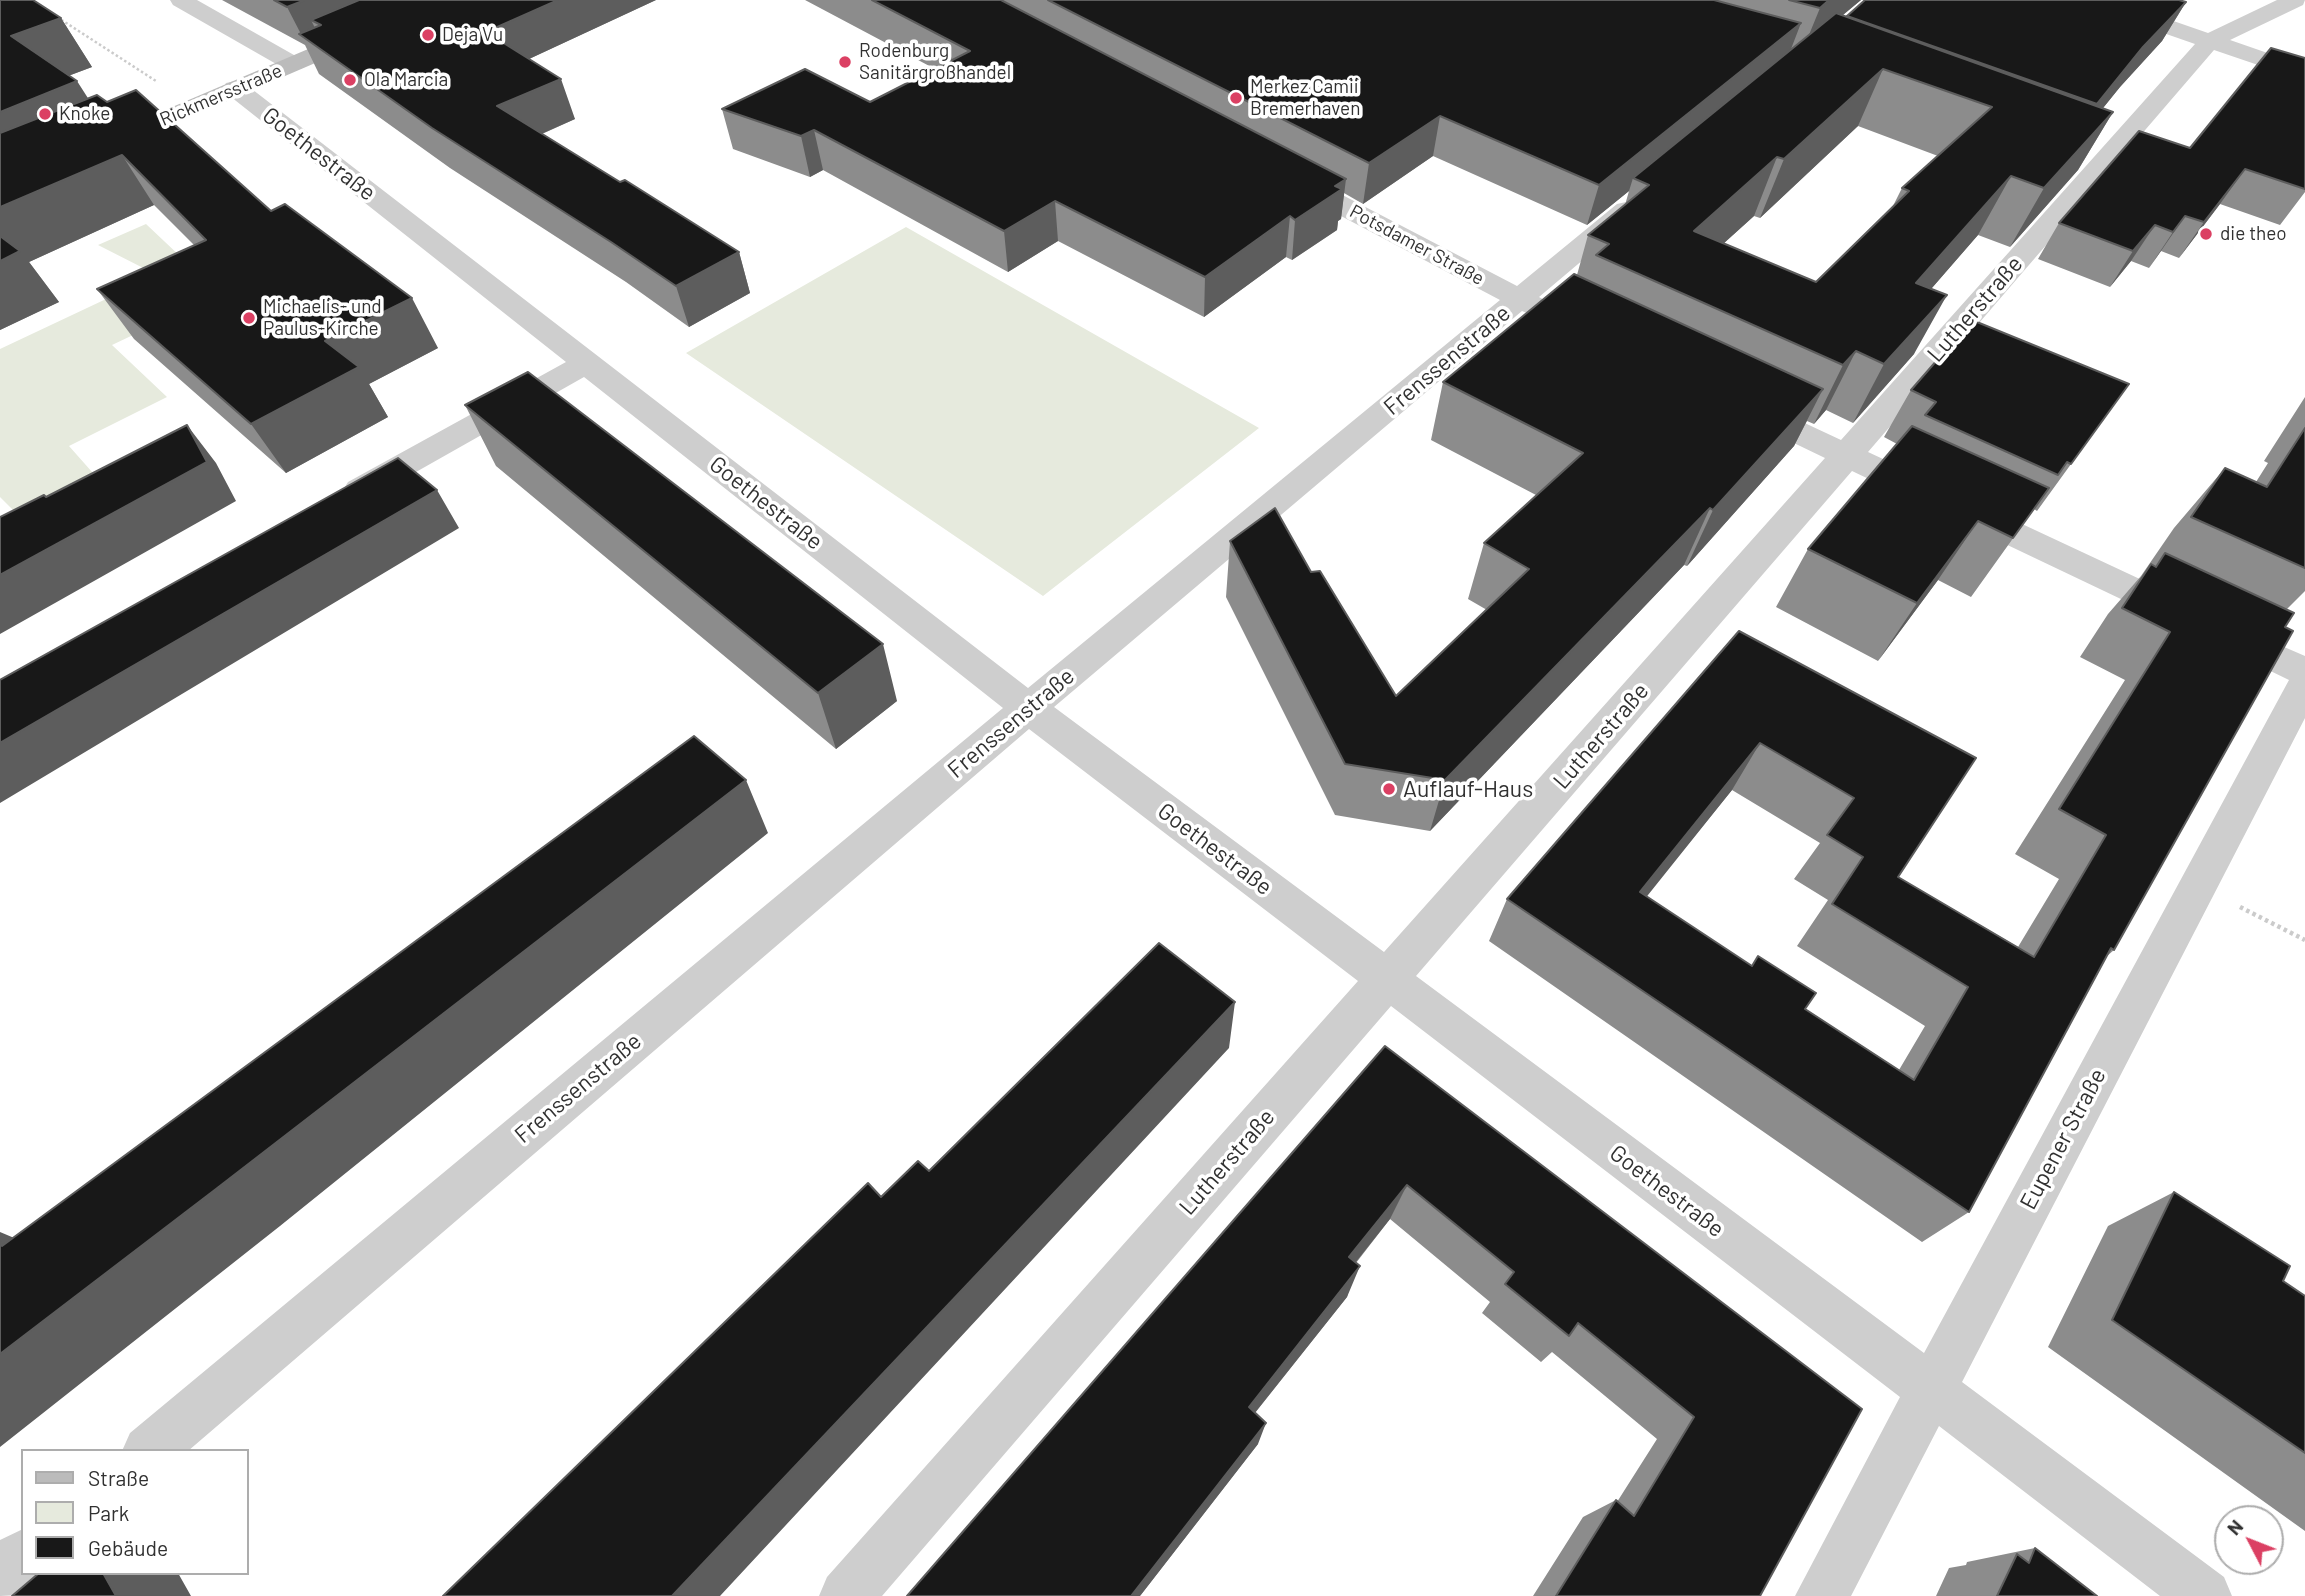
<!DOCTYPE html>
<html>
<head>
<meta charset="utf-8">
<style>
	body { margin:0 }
	#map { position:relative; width:2305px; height:1596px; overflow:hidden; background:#fff; font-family:Barlow,sans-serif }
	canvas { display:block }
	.legend { position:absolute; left:21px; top:1449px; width:228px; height:126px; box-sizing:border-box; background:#fff; border:2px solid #adadad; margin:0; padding:9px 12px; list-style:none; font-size:21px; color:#313131 }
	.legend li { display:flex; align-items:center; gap:14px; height:35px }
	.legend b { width:35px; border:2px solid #adadad }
	.north { position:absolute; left:2214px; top:1505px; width:70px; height:70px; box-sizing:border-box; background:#fff; border:2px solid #adadad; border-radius:50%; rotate:312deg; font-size:19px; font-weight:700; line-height:28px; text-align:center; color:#313131 }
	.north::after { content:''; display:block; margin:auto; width:24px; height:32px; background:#db4063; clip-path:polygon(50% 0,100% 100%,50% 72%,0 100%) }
</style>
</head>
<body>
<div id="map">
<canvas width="2305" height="1596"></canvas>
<ul class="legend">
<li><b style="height:9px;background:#bbb"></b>Straße</li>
<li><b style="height:19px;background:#e6eadd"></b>Park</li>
<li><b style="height:19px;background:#181818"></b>Gebäude</li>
</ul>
<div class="north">N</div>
</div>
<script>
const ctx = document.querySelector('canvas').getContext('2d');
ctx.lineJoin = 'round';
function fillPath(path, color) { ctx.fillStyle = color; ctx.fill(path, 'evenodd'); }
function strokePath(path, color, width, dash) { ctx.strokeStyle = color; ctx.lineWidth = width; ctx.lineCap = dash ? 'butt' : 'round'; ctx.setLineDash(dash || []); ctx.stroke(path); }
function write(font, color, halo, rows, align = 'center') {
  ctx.font = font + ' Barlow,sans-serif'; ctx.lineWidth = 7; ctx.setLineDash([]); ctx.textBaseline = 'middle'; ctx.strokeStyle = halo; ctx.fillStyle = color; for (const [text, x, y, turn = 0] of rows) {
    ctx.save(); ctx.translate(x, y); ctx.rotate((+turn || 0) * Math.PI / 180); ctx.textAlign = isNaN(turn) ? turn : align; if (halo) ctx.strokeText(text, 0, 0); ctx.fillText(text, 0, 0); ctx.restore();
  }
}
fillPath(new Path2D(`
	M146 224 182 258 304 254 112 345 167 397 69 446 108 490 29 526 0 497V349L157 275 98 245Z
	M906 227 1259 428 1043 596 686 353Z`), '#e6eadd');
strokePath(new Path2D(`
	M57 17 156 81`), '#cbcbcb', 2.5, [2.5, 2.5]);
strokePath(new Path2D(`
	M2240 907 2305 940`), '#cbcbcb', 4.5, [3.5, 3.5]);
fillPath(new Path2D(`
	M170 0H197L301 59 305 64 301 69H285L173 5Z
	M2080 0H2113L2208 33 2277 0H2305L2303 5 2230 40 2305 66V81L2214 50 1868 452 2189 602 2194 611 2189 620 2177 624 2165 620 1852 471 1416 976 1924 1353 2289 680 2219 646 2213 637 2219 628 2231 624 2305 656V718L1962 1382 2224 1577 2232 1596H2160L1939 1426 1851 1596H1795L1900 1397 1391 1006 882 1596H819L827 1577 1358 981 1029 729 188 1451H122L130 1433 1003 708 584 377 370 498 359 501 348 498 343 490 348 482 566 362 226 93 223 88 226 83 235 81 244 83 1028 688 1500 300 1288 188 1284 182 1288 176 1297 174 1306 176 1517 286 1617 204 1626 202 1635 204 1639 210 1635 216 1539 297 1551 304 1555 310 1551 316 1541 319 1522 311 1054 707 1384 952 1825 458 1742 418 1738 411 1742 404 1753 401 1764 404 1841 440 2195 44 2083 5Z
	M23 1529V1573H43L19 1595 0 1596V1540Z`), '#cecece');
fillPath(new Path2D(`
	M423 0H453L450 5 127 144 118 147 109 144 105 139 109 134Z`), '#bbb');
fillPath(new Path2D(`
	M0 0 61 18 92 67 68 76 88 99 271 211 438 348 369 384 388 417 286 473 134 339 97 289 194 245 154 205 29 262 59 302 0 330Z
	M222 0H656L529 59 575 119 542 134 620 182 739 252 750 293 689 327 626 282 450 168 319 74 305 45Z
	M805 0H1861L1843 15 1847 17 2186 2 2162 41 2120 87 2103 108 2113 112 2078 170 2010 247 1978 235 1931 289 1914 354 1853 423 1826 410 1814 424 1807 421 1794 446 1687 566 1684 565 1430 831 1335 815 1226 597 1230 541 1311 572 1396 696 1487 610 1468 599 1484 543 1536 495 1431 440 1443 382 1577 275 1588 235 1625 205 1629 191 1587 225 1433 156 1363 204 1344 193 1341 219 1338 221 1337 230 1292 260 1286 257 1204 317 1058 241 1008 272 823 170 810 177 733 149 722 109 870 102 935 69ZM1858 126 1938 156 1902 188 1893 206 1816 282 1723 244 1754 216 1760 218Z
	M2305 58V192L2280 225 2220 204 2179 258 2161 251 2149 268 2131 261 2110 287 2038 259 2059 223 2190 148Z
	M2129 384 2037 511 2034 509 1971 597 1938 580 1878 661 1776 607 1808 549 1897 444 1884 437 1911 390Z
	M2305 397V591L2287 609 2285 627 2114 950 2107 956 1969 1212 1922 1242 1489 941 1507 899 1739 631 1976 758 1898 877 2018 947 2059 879 2015 854 2125 680 2080 657 2108 614 2141 576 2174 528 2225 468 2256 482 2268 463 2264 461ZM1732 790 1820 843 1794 879 1828 900 1797 946 1925 1026 1899 1070 1805 1009 1646 896Z
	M465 405 897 701 836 749 496 466Z
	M1385 1046 1862 1409 1760 1596H1533L1583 1517 1616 1500 1617 1502 1657 1439 1552 1352 1541 1362 1482 1313 1490 1302 1390 1219 1356 1263 1347 1297 1255 1413 1258 1444 1140 1596Z
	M2174 1192 2283 1281 2305 1296V1531L2048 1347 2108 1226Z
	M2035 1548 2097 1596H1936L1949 1568 1966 1565 1967 1562Z`), '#8c8c8c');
fillPath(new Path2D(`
	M305 0H416L321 25 311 20 321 40 302 36 287 7Z
	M558 0H656L501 72 486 32Z
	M1829 0H1861L1804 47 1820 8Z
	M2186 2 2162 41 2120 87 2074 144 2097 104 2143 47Z
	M61 18 92 67 44 85 11 36Z
	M1801 23 1786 62 1633 178 1629 191 1587 225 1599 185Z
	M1883 69 1858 126 1760 218 1784 159Z
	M561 79 575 119 514 146 497 106Z
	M77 81 109 131 0 177V112Z
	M2113 112 2078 170 2010 247 2044 188Z
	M1440 116 1433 156 1363 204 1369 163Z
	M814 130 823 170 810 177 801 136Z
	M122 155 154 205 29 262 59 302 0 330V207Z
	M1777 157 1754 216 1672 290 1694 231Z
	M2245 169 2220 204 2179 258 2204 222Z
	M2011 176 1978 235 1885 342 1916 283Z
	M1346 179 1341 219 1338 221 1337 230 1292 260 1295 220 1335 186Z
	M1055 201 1058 241 1008 272 1004 231Z
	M1290 216 1286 257 1204 317 1205 277Z
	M2185 216 2161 251 2149 268 2173 232Z
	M2155 225 2131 261 2110 287 2133 251Z
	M739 252 750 293 689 327 676 286Z
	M1947 295 1914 354 1853 423 1884 364Z
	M412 298 438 348 369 384 388 417 286 473 251 424 325 341Z
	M1856 351 1826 410 1814 424 1843 365Z
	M1823 389 1794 446 1687 566 1713 510Z
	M187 425 216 463 236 501 0 634V575Z
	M437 490 459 528 0 803V743Z
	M1710 508 1684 565 1430 831 1445 780Z
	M1978 521 1938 580 1878 661 1917 603Z
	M883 644 897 701 836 749 818 693Z
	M1760 743 1732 790 1616 935 1640 892Z
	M746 780 768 833 280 1226 0 1447V1354Z
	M1235 1002 1229 1048 720 1596H672Z
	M1407 1185 1390 1219 1336 1287 1349 1257Z
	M0 1232 76 1264 2 1246 0 1240Z
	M1360 1266 1347 1297 1242 1429 1249 1407Z
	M1266 1423 1258 1444 1140 1596H1131Z
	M103 1573H178L191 1596H116Z`), '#5d5d5d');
const building = new Path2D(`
	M0 0H33L61 18 11 36 77 81 0 112Z
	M274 0H305L287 7Z
	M359 0H558L486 32 561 79 497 106 620 182 625 180 739 252 676 286 611 242 432 128 299 34 321 25 311 20Z
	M872 0H1001L1346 179 1335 186 1342 189 1295 220 1290 216 1205 277 1055 201 1004 231 814 130 801 136 722 109 805 69 870 102 970 51Z
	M1048 0H1714L1801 23 1599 185 1440 116 1369 163Z
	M1789 0H1829L1820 8Z
	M1865 0H2179L2186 2 2143 47 2097 104 1847 16Z
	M1836 13 2113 112 2044 188 2011 176 1916 283 1947 295 1884 364 1856 351 1843 365 1596 255 1609 244 1588 235 1649 185 1633 178ZM1883 69 1992 107 1902 188 1909 191 1816 282 1694 231 1777 157 1784 159Z
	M2271 48 2305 58V189L2245 169 2204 222 2185 216 2173 232 2155 225 2133 251 2059 223 2139 131 2190 148Z
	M136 90 271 211 285 204 412 298 325 341 359 367 251 424 97 289 206 240 122 155 0 207V133L97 95 107 102Z
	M0 236 20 251 0 261Z
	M1574 274 1823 389 1713 510 1710 508 1445 780 1345 764 1230 541 1275 508 1311 572 1320 571 1396 696 1529 569 1484 543 1583 453 1443 382Z
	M1972 320 2129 384 2071 464 2067 462 2058 475 1925 415 1936 402 1911 390Z
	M528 372 883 644 818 693 465 405Z
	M187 425 207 462 0 575V517L44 495 46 497Z
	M1912 426 2049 488 2013 538 1978 521 1917 603 1808 549Z
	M2305 428V568L2191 517 2225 468 2267 487Z
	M398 458 437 490 0 743V680Z
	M2165 553 2294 613 2285 627 2293 631 2114 950 2111 948 1969 1212 1507 899 1739 631 1976 758 1898 877 2034 957 2106 835 2059 809 2170 632 2122 608 2151 564 2156 567ZM1760 743 1854 798 1827 835 1863 857 1832 904 1968 987 1914 1080 1805 1009 1816 993 1758 956 1752 966 1640 892Z
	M694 736 746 780 216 1189 0 1354V1240L2 1246Z
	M1159 943 1235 1002 672 1596H443L868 1183 881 1197 918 1161 929 1171Z
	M1385 1046 1862 1409 1760 1596H1556L1616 1500 1634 1516 1694 1417 1578 1323 1569 1336 1505 1284 1514 1272 1407 1185 1349 1257 1360 1266 1249 1407 1266 1423 1131 1596H907Z
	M2174 1192 2290 1266 2283 1281 2305 1296V1453L2112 1320Z
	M2035 1548 2097 1596H1997L2017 1554 2029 1563Z
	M39 1573H103L116 1596H12Z`);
fillPath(building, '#181818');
strokePath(building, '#5d5d5d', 2);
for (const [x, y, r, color] of [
	[428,35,7,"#db4063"],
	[845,62,7,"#db4063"],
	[350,80,7,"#db4063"],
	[1236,98,7,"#db4063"],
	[45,114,7,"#db4063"],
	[2206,234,7,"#db4063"],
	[249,318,7,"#db4063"],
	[1389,789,7,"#db4063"]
]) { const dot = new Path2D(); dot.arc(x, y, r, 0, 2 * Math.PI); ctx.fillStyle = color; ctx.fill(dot); strokePath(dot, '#fff', 2.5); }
write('19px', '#313131', '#fff', [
	["Deja Vu",442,35],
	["Rodenburg",859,51],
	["Sanitärgroßhandel",859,73],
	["Ola Marcia",364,80],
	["Merkez Camii",1250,87],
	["Bremerhaven",1250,109],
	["Knoke",59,114],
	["die theo",2220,234],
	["Michaelis- und",263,307],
	["Paulus-Kirche",263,329]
], 'left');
write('19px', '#313131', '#fff', [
	["Rickmersstraße",221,95,-23],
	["Potsdamer Straße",1417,245,28]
]);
write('23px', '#313131', '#fff', [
	["Goethestraße",319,154,38],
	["Lutherstraße",1975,309,-49],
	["Frenssenstraße",1447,360,-40],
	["Goethestraße",766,503,38],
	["Frenssenstraße",1011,723,-40],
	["Lutherstraße",1601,736,-49],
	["Goethestraße",1215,849,37],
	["Frenssenstraße",578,1088,-40],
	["Eupener Straße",2063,1139,-62],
	["Lutherstraße",1227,1162,-49],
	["Goethestraße",1667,1191,37]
]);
write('23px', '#313131', '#fff', [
	["Auflauf-Haus",1403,789]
], 'left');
</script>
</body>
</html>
